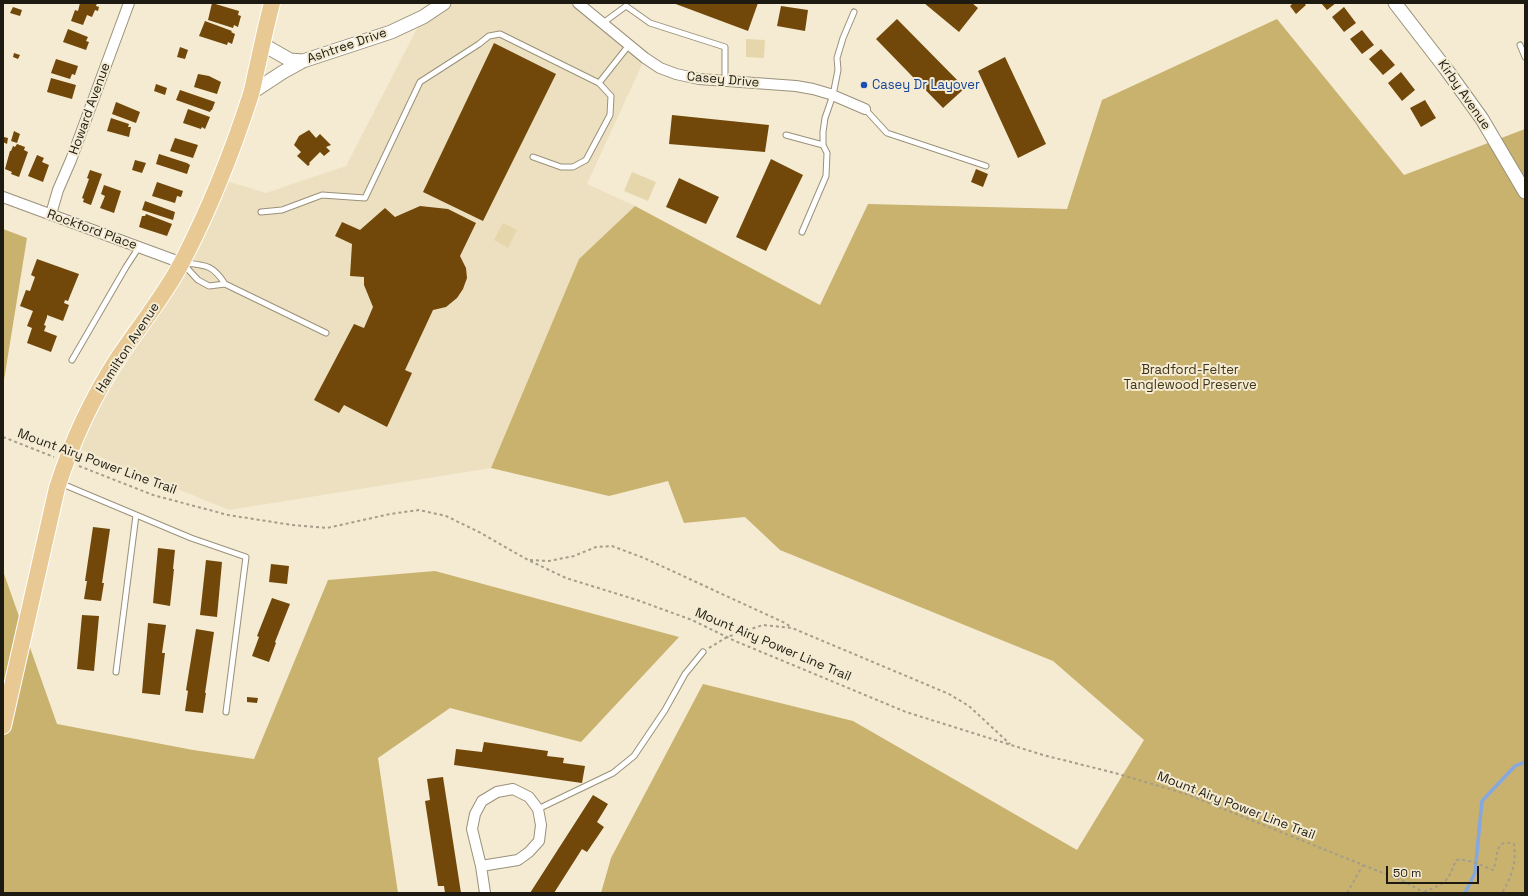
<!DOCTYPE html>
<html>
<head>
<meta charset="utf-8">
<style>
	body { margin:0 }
	#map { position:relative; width:1528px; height:896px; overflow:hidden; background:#f4ebd2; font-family:"Space Grotesk",sans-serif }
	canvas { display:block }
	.frame { position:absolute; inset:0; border:4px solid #1d1a11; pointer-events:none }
	.scale { position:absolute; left:1386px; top:866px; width:93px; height:18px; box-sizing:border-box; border:2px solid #1d1a11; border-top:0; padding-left:5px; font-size:12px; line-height:14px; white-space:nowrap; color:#1d1a11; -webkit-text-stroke:3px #f4ebd2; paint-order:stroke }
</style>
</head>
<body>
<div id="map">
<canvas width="1528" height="896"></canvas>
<div class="frame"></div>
<div class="scale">50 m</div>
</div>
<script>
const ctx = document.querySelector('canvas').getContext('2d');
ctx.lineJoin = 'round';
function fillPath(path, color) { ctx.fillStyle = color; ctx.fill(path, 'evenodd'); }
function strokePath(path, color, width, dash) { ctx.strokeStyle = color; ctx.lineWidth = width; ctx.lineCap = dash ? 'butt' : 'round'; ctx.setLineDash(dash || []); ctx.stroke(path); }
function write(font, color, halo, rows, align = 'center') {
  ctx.font = font + ' "Space Grotesk",sans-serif'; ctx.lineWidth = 4; ctx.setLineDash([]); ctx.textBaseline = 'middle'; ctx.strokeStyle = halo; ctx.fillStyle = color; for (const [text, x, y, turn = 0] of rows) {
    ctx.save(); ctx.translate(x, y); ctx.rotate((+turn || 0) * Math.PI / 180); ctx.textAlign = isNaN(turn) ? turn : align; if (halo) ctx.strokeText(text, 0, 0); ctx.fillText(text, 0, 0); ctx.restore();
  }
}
fillPath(new Path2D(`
	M444 3H578L645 58 587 184 635 206 579 259 491 468 229 510 73 446 164 294 220 179 266 193 346 166 423 17Z`), '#ece0c0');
fillPath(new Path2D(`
	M746 39 765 40 764 58 746 57Z
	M632 172 656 182 648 201 624 191Z
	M503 223 517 230 508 248 494 240Z`), '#e6d6ac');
fillPath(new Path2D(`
	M1277 19 1404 175 1525 129V893H601L611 858 703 684 853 721 1077 850 1144 740 1053 661 780 550 745 517 684 523 668 481 609 496 491 468 579 259 635 206 820 305 868 204 1067 209 1102 100Z
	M3 229 27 238 3 386Z
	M3 571 57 724 193 750 254 759 328 580 435 571 679 637 581 742 450 708 378 758 398 893H3Z`), '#c9b16e');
strokePath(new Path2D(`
	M1465 893 1475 873 1482 801 1515 766 1525 762`), '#85a8e0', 3.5);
fillPath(new Path2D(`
	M80 3H97L96 6 99 7 98 11 95 10 92 17 87 15 83 25 71 21 75 10 78 11Z
	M212 3 239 11 238 15 241 16 238 27 234 25 233 28 208 20Z
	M673 3H758L748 31Z
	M924 3H972L978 8 959 32Z
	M1293 3H1304L1306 5 1296 14 1290 6Z
	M1321 3H1336L1327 10Z
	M781 6 808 10 805 31 777 26Z
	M13 7 22 10 20 16 10 13Z
	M1344 7 1356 23 1344 32 1332 17Z
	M897 19 965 88 943 108 876 39Z
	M205 21 232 31 231 32 235 34 232 44 228 42 227 45 199 36Z
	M68 29 88 37 86 41 89 42 86 50 63 42Z
	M1362 30 1374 45 1362 54 1350 39Z
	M494 43 556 74 483 221 423 192Z
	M180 47 188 50 185 59 177 57Z
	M1381 49 1395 65 1383 75 1369 59Z
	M14 53 20 55 18 59 13 57Z
	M1005 57 1046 144 1018 158 978 71Z
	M56 59 78 66 75 75 72 74 70 79 51 73Z
	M1401 72 1415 90 1402 101 1388 83Z
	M198 74 209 76 221 82 217 94 194 87Z
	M51 78 76 85 72 99 47 92Z
	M156 84 167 88 165 95 154 91Z
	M180 90 215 102 212 110H211L210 112 176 100Z
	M1425 100 1436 118 1421 127 1410 108Z
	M116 102 140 112 136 123 112 114Z
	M188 109 210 117 205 129 202 127 201 129 183 123Z
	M672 115 769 125 765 152 669 144Z
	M111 118 129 124 128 127H131L129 137 107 131Z
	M309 130 316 138 320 134 331 145 326 147 330 151 324 156 320 152 309 163 310 164 308 166 297 156 301 152 294 145 299 136Z
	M14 131 20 134 17 143 11 141Z
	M4 137 8 138 7 144 3 142Z
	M175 138 198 145 193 158 170 151Z
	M17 144 25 147 24 150 28 152 19 177 11 174 12 172 5 169 10 151H11L13 146 15 147Z
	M159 154 187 163 190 165 187 174 156 164Z
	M37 155 44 158 42 162 49 165 43 182 28 176Z
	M771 159 803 175 766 251 736 237Z
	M135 160 146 163 142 173 132 170Z
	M976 169 988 174 983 187 971 182Z
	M90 170 102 174 91 205 83 202 84 199 82 198 89 179 87 178Z
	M679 178 719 197 706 224 666 207Z
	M157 182 183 191 181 197 177 196 175 203 152 196Z
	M104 185 121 191 114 213 100 208 105 196 101 194Z
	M145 201 175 212 173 220 142 210Z
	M420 206 448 209 476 223 460 256 466 268 467 278 463 289 457 298 446 307 433 310 405 370 412 373 387 427 344 405 339 413 314 400 354 324 364 328 373 307 364 285V277L350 276 352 244 335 236 342 222 360 230 385 208 395 217Z
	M146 214 172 224 167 236 139 227 142 216H145Z
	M37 259 79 274 68 301 65 300 64 303 69 305 63 321 47 315V317L44 325 46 326 44 331 57 336 51 352 27 343 32 328 27 326 33 311 20 306 26 290 30 291 35 277 31 275Z
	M93 527 110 529 102 583H104L101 601 84 599 87 581H85Z
	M158 548 175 550 173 569H174L170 606 153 603Z
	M206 560 222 562 217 617 200 615Z
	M271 564 289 566 287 584 269 582Z
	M272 598 290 604 275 642 276 643 269 662 252 656 259 637 257 636Z
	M82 615 99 616 94 671 77 669Z
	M148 623 166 625 162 653H165L160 695 142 693Z
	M196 629 214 632 205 693H206L203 713 185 711 188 691 186 690Z
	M247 697 258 698 257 703 247 702Z
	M484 742 548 751 547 756 564 758 563 763 585 766 582 783 454 765 456 749 482 752Z
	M443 777 461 893H445L444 886H438L425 801 430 800 427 779Z
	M593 795 608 804 597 822 604 827 587 852 582 849 554 893 548 892 547 893H530Z`), '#714809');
const service = new Path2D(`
	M603 23 626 6 650 23 725 47V81
	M1520 45 1525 57
	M865 109 887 133 986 166
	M786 135 823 145
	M533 157 561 167H573L586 160 610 115 611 96 599 83
	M261 212 282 210 322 195 365 198 420 82 479 44 489 36 500 34 599 83 629 45
	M802 232 826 176 827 153 823 145V132L825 118 833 95 838 70 837 58 843 38 854 12
	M185 263C206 265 213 265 225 284L326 333
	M184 265 198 280 209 286 225 284
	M72 360 126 267 139 247
	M60 483 191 538 246 557 226 712
	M116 672 136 515
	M538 809 613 773 634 756 665 710 685 674 703 652`);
const minor = new Path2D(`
	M578 3 645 58 660 68 676 74 699 79 796 86 813 89 830 94 865 109
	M3 197 182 263
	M51 214 58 190 71 160 129 3
	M481 866 518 860 529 852 539 841 541 825 538 809 529 797 513 789 497 792 482 801 475 814 472 829 481 866 485 893`);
const tertiary = new Path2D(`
	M1395 3 1446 69 1482 119 1525 192
	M262 44 290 60 303 61
	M251 93 283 72 303 61 391 32 423 17 444 3`);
const primary = new Path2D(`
	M3 726 57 488C72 441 93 396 120 355 141 324 165 295 182 262 209 210 233 150 251 94 254 83 256 71 259 59 263 40 267 22 272 3`);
strokePath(service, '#9a917a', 7);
strokePath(minor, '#9a917a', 12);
strokePath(tertiary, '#9a917a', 15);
strokePath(primary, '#fff', 18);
strokePath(new Path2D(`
	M3 437 54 457
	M79 466 153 495 228 515 292 525 327 528 390 514 419 510 446 516 479 532 528 560 566 578 637 600 692 620 735 641 906 712 1043 755 1115 773 1186 794 1403 881 1425 893
	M530 560 549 561 574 556 596 547 612 546 644 558 785 623 791 627
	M709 648 727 637 763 625 792 628 949 694 969 706 1010 744
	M1424 892C1447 882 1447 883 1456 860 1466 858 1483 866 1493 870 1499 859 1493 837 1514 844 1517 862 1511 878 1502 893
	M1347 893 1363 865`), '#a49d8a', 2, [3, 3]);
strokePath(service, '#fff', 5);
strokePath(minor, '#fff', 10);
strokePath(tertiary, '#fff', 13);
strokePath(primary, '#e8c993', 16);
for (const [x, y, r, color] of [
	[864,85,4,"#1a4fb4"]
]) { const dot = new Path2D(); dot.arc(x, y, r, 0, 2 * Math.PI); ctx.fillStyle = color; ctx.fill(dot); strokePath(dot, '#f4ebd2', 1.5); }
write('13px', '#1d1a11', '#f4ebd2', [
	["Ashtree Drive",347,46,-19],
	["Casey Drive",723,80,5],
	["Kirby Avenue",1464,95,55],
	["Howard Avenue",90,109,-70],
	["Rockford Place",92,230,20],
	["Hamilton Avenue",128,348,-57],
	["Mount Airy Power Line Trail",97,462,20],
	["Mount Airy Power Line Trail",773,645,23],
	["Mount Airy Power Line Trail",1236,806,21]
]);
write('13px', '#164399', '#f4ebd2', [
	["Casey Dr Layover",872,85]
], 'left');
write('13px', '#403517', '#f4ebd2', [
	["Bradford-Felter",1190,370],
	["Tanglewood Preserve",1190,385]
]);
</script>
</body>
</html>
